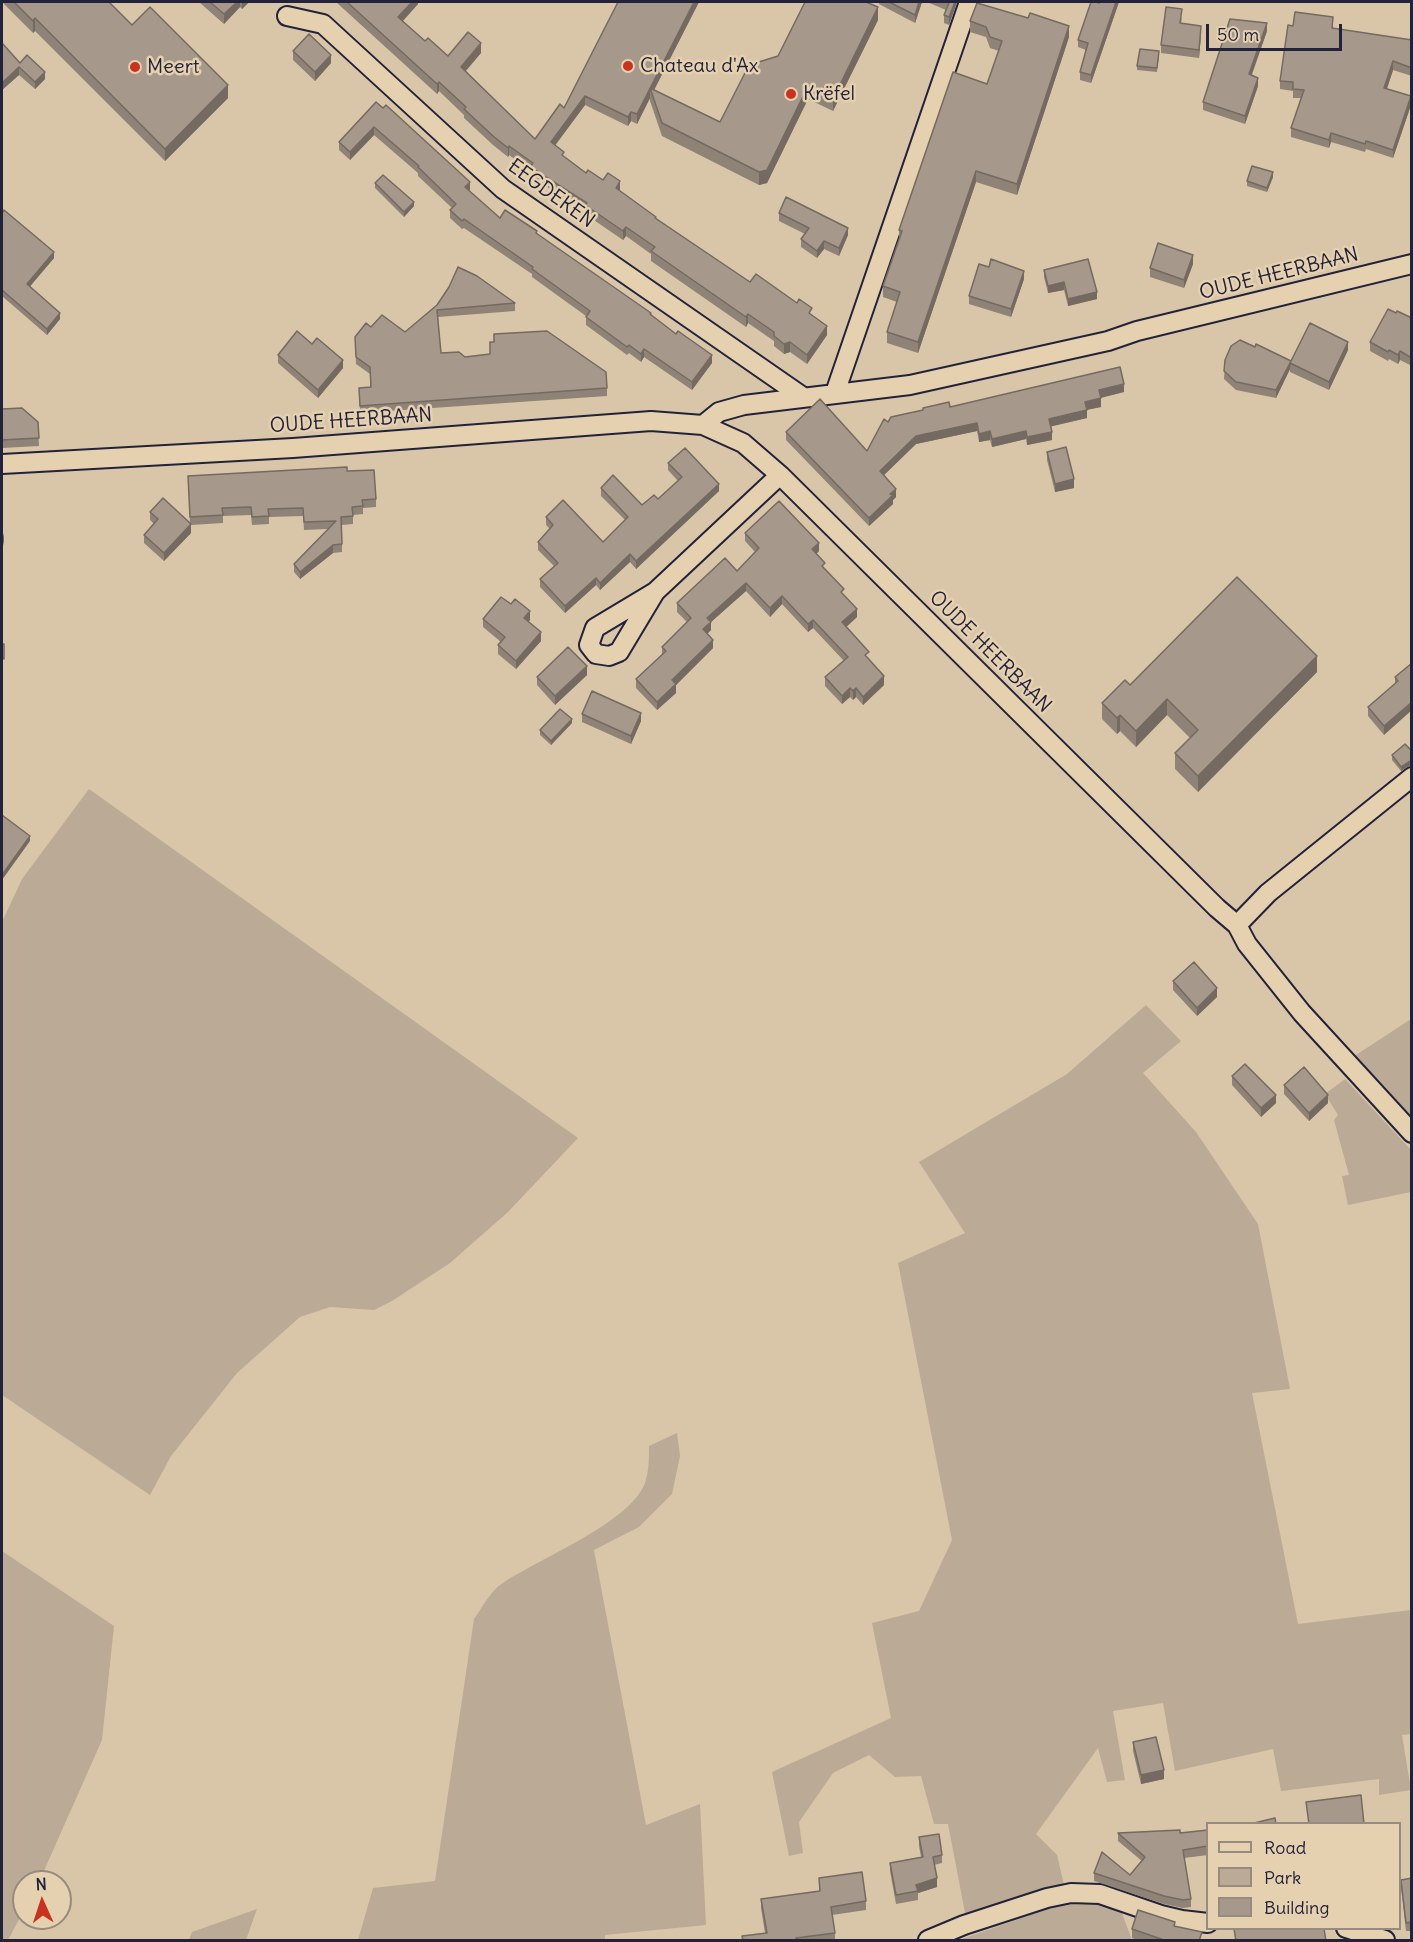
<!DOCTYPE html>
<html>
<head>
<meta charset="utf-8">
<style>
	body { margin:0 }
	#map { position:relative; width:1413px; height:1942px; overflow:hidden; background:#d9c6a8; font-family:Delius,sans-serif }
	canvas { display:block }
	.frame { position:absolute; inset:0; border:3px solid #22223b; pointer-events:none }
	.legend { position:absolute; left:1206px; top:1822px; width:195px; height:108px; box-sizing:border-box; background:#e5d0af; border:2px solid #978a81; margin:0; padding:8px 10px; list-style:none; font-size:18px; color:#22223b }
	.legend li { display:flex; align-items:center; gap:12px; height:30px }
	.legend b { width:30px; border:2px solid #978a81 }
	.north { position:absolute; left:12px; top:1870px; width:60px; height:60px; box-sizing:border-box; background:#e5d0af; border:2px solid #978a81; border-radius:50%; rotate:357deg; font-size:16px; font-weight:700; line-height:24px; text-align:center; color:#22223b }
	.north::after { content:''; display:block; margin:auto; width:21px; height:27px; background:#c8321e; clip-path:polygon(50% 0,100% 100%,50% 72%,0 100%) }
	.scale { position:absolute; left:1206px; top:24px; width:136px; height:27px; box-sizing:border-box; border:3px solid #22223b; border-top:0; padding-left:8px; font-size:18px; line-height:21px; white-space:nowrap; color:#22223b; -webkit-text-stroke:4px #e5d0af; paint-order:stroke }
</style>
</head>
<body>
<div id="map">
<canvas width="1413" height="1942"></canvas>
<div class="frame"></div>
<ul class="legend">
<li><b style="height:8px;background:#e5d0af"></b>Road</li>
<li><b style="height:16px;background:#bbaa96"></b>Park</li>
<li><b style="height:16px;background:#a6988a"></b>Building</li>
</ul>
<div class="north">N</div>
<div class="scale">50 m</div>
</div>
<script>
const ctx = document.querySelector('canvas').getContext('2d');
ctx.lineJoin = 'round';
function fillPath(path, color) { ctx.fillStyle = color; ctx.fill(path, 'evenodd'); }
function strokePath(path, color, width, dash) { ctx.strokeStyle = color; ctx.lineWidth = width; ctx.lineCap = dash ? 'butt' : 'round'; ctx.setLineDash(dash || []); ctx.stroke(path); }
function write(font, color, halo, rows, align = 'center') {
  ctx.font = font + ' Delius,sans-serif'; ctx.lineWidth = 5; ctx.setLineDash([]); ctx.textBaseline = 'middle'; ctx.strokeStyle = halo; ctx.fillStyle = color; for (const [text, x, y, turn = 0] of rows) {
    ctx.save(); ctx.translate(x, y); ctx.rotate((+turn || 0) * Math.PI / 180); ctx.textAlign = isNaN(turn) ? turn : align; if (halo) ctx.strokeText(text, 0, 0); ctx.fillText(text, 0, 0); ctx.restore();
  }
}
fillPath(new Path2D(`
	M89 789 578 1138 508 1212 450 1263 392 1301 374 1310 330 1307 300 1317 237 1373 171 1456 150 1495 2 1395V922L22 879Z
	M1146 1005 1181 1041 1143 1073 1196 1132 1258 1224 1290 1389 1252 1393 1298 1624 1411 1610V1734L1402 1735 1411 1790 1379 1795V1779L1281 1791 1273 1749 1175 1771 1163 1703 1113 1711 1125 1780 1107 1782 1098 1748 1036 1834 1057 1855 1064 1885 965 1913 948 1824H934L921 1776 895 1777 869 1755 833 1773 799 1822 803 1853 789 1856 772 1772 891 1718 872 1623 919 1611 952 1540 898 1263 965 1233 919 1162 1067 1074Z
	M1411 1019V1122L1353 1057Z
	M1345 1079 1411 1150V1192L1348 1205 1342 1176 1349 1175 1334 1120 1338 1115 1325 1094Z
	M677 1433 680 1456 672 1494 639 1527 594 1550 646 1825 700 1804 706 1925 605 1935V1940H358L373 1888 435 1881 474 1619C482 1608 491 1590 503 1583 538 1559 630 1523 645 1483 649 1471 649 1459 649 1446Z
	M2 1551 114 1626 102 1740 39 1882H24V1910L8 1940H2Z
	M1087 1901 1120 1908 1132 1940H959L1062 1904Z
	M257 1909 246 1940H189L192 1932Z`), '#bbaa96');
const minor = new Path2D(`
	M287 16 323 24 503 189 803 397
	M835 393 969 2
	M703 425 719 412 744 405 910 385 1108 341 1137 331 1412 264
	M2 464 293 448 651 421 703 425 743 443 780 475 1217 908 1237 925 1247 944 1302 1013 1412 1133
	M655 592 595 628 589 645 596 654 609 656 619 652 655 592 780 475
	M1237 925 1268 893 1412 777
	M1346 1928 1385 1940
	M928 1940 964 1925 1047 1898 1071 1893 1100 1894 1161 1915 1182 1920 1208 1923`);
strokePath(minor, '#22223b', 22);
strokePath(minor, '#e5d0af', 18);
fillPath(new Path2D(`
	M2 2H109L132 25 228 98 165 161 35 31 33 33Z
	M199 2H249L242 9 240 7 224 24Z
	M336 2H418V4L403 21 425 41 448 56 481 53 466 71 535 139 564 108 618 2H699L654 90 720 122 778 56 878 20 833 111 808 99 767 183 759 185 662 136 650 101V98L637 124 631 121 628 126 585 105 555 145 564 157 586 173 620 191 656 218 750 282 812 315 827 335 807 364 790 352 784 354 774 346V341L748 323 746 327 651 261V254L626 236 623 240 585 214V211L530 176V170L509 155 508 157 493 145 464 118V115L439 91 437 94Z
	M879 2H922L915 23 879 4Z
	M927 2H957L949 25 944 23V15L946 10Z
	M1099 2H1119L1091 83 1080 80V72L1086 50 1078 47V40Z
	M1182 18 1181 23 1201 34 1199 58 1161 53V45Z
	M970 21 1069 37 1017 195 976 182 918 353 887 343V332L897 302 883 297V286L899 239V230L987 84 999 51 990 48 986 37 970 32Z
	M1333 25V28L1412 40V76L1393 70 1387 89 1411 105 1393 158 1366 149 1365 152 1331 142 1329 148 1291 137V128L1301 98H1293V91L1280 89V81L1293 26Z
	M1267 31 1251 75 1258 86 1245 124 1203 110V102Z
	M293 51 331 63 315 81 293 60Z
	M1159 55 1157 72 1137 70V66Z
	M20 63 45 79 35 89 19 75 2 90Z
	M376 102 470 190 469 191 500 218 537 234 651 315 712 363 692 390 644 357 641 362 629 353 627 355 586 325V316L532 277V274L464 228 462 229 450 218V210L452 208 418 176V173L374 135 350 160 339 150V142Z
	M1273 177 1267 192 1247 186V181Z
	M375 183 414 206 404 217 375 188Z
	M2 213 54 258 30 286 60 319 47 335 2 296Z
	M779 213 848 235 839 256 824 249 817 258 801 247V239L805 234 779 221Z
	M1193 264 1184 288 1150 277V268Z
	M1044 270 1097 299 1068 306 1064 290 1048 293 1044 277Z
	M1024 279 1011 317 969 304V296Z
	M515 303V311L438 317 441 353 465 357 490 354V342L607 388V396L360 413 359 388H370V374L356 364 355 337 371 327 405 332 437 305Z
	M1396 313 1412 318 1410 365 1400 360 1398 364 1389 359 1388 361 1370 351V342Z
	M312 344 343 368 318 398 278 363V355Z
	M1348 350 1329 390 1290 372V369L1276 398 1236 390 1224 379 1225 360 1291 361Z
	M1124 392 1101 398V407L1087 410V418L1051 426 1052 440 1027 445 1026 439 992 447 990 440 979 442 977 431 916 444 884 475 896 497 893 500V504L869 526 786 440V432L867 451 888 422 950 407Z
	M2 409 38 422 39 446 2 448Z
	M1047 452 1074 488 1055 492 1047 460Z
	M668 463 719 491 636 569 630 562 600 590 596 585 565 613 540 587V579L554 566 538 550V542L550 529 546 525V517L603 542 625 520 601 496V488L642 505 658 499 678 481 668 470Z
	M347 471 376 499V507L363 508V514L353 515V524L342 525V552L333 553 300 579 294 572V564L328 529 304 530 303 516 269 517V524L252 525 251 515 223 516V523L191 525V533L164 561 144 543V535L154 524 150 520V512L190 524 188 476Z
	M745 533 819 551 816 554 825 569 844 596 857 617 846 627 869 660 884 685 863 705 856 697 853 700 850 697 842 704 825 686V677L844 661 813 628 808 632 782 604 770 617 746 591 711 622V630L707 634 713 648 676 685V693L657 710 636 688V679L662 655V647L687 622 677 612V603L737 571 755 552 745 541Z
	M483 619 530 620 528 622 541 641 516 669 498 654V645L501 642 483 627Z
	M1412 663 1384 735 1368 716V707L1395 684V677Z
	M1317 672 1198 792 1175 769V753L1190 738 1167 715 1136 747 1120 731 1117 734 1102 719V703L1130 685Z
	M587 675 555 705 537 685V677Z
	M582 714 641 721 631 744 582 722Z
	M572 723 551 745 540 735V730Z
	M1412 751V764L1401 771 1392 760V755Z
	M1173 981 1217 997 1197 1016 1173 990Z
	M1232 1076 1276 1103 1261 1117 1232 1085Z
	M1284 1085 1328 1103 1309 1121 1284 1094Z
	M1133 1742 1164 1779 1141 1784 1133 1751Z
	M1208 1830V1855L1184 1858 1191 1899V1907L1183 1908 1164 1904 1094 1881V1873L1130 1875 1142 1861 1118 1841V1833H1180Z
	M919 1837 942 1855V1863L934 1865 937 1887 918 1893V1900L896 1904 890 1871V1863L921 1857 919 1846Z
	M819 1878 866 1901V1910L832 1915 835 1933V1941H742V1936L765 1933 761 1908V1899L819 1891Z
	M1412 1878V1935H1411L1410 1931H1406L1401 1888V1880Z
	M1175 1926 1202 1941H1141L1132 1938V1929Z`), '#8f8377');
fillPath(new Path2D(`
	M237 2H240V7L224 24V14Z
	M242 2H249L242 9Z
	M412 2H418V4L398 26V17Z
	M694 2H699L652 94 650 88Z
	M919 2H922L915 23V15Z
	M955 2H957L949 25V17Z
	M1116 2H1119L1091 83V75Z
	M878 7V20L833 111V99Z
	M35 18V31L33 33V21Z
	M1267 23V31L1249 83V74Z
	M1069 26V37L1017 195V184Z
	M1201 26V34L1199 58V50Z
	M481 43V53L461 76V67Z
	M331 55V63L315 81V72Z
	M1393 61V70L1384 97V88Z
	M19 67V75L2 90V83Z
	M45 72V79L35 89V82Z
	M1258 78V86L1245 124V116Z
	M439 82V91L437 94V84Z
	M228 85V98L165 161V149Z
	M808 86V99L767 183 759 185V172Z
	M650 89V98L637 124V114Z
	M585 96V105L551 151V142Z
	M1411 96V105L1393 158V150Z
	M631 112V121L628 126V117Z
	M374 127V135L350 160V152Z
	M1331 133V142L1329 148V140Z
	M509 146V155L508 157V148Z
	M976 171V182L918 353V342Z
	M1273 172V177L1267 192V188Z
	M620 181V191L616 198V188Z
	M470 182V190L465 195V187Z
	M414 202V206L404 217V212Z
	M626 227V236L623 240V231Z
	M848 228V235L839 256V248Z
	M824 241V249L817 258V251Z
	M54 252V258L27 290V284Z
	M1193 255V264L1184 288V280Z
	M1024 271V279L1011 317V309Z
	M1064 282V290L1048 293V286Z
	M1097 292V299L1068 306V299Z
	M60 313V319L47 335V329Z
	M748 314V323L746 327V317Z
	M827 326V335L807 364V355Z
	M790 342V352L784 354V344Z
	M1348 342V350L1329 390V382Z
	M644 349V357L641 362V354Z
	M1400 351V360L1398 364V355Z
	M712 355V363L692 390V382Z
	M343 360V368L318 398V390Z
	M1291 361 1290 369 1276 398V390Z
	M1124 384V392L1099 398V390Z
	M1101 398V407L1085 410V402Z
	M1087 410V418L1049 427V419Z
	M977 423V431L916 444 880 479V471L916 436Z
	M990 431V440L979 442V434Z
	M1026 431V439L992 447V439Z
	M1052 432V440L1027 445V437Z
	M1074 479V488L1055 492V484Z
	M719 484V491L636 569V561Z
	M896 489V497L893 500V504L869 526V518Z
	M191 524V533L164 561V553Z
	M4 533V542L2 549V540Z
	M819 543V551L812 558V549Z
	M333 545V553L300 579V572Z
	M630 554V562L600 590V583Z
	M596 578V585L565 613V606Z
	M746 583V591L711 622V630L703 638V629L707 618Z
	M782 596V604L770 617V608Z
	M857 609V617L842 631V622Z
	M530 611V620L524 627V618Z
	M813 620V628L808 632V624Z
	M541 632V641L516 669V661Z
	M713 640V648L676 685V693L657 710V702L672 680Z
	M1317 656V672L1198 792V776Z
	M587 666V675L555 705V696Z
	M884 676V685L863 705V697Z
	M850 688V697L842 704V696Z
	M856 688V697L853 700V691Z
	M1167 699V715L1136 747V731Z
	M1412 702V710L1384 735V726Z
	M641 713V721L631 744V736Z
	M1120 715V731L1117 734V718Z
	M572 719V723L551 745V741Z
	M1412 760V764L1401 771V767Z
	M30 836V841L2 880V875Z
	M1217 988V997L1197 1016V1008Z
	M1276 1095V1103L1261 1117V1108Z
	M1328 1095V1103L1309 1121V1113Z
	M1164 1770V1779L1141 1784V1775Z
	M937 1878V1887L918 1893 916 1885Z`), '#746a61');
const building = new Path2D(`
	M14 2H109L132 25 150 7 228 85 165 149 35 18 33 21Z
	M210 2H237L224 14Z
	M347 2H412L398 17 425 41 428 38 448 56 468 32 481 43 461 67 535 139 560 104 564 108 618 2H694L637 114 631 112 628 117 585 96 551 142 564 152 562 155 586 173 588 170 603 180 608 173 620 181 616 188 656 217 655 218 750 282 756 274 797 303 799 299 812 308 809 313 827 326 807 355 790 342 784 344 774 336V332L748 314 746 317 651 251 655 247 626 227 623 231 585 205 587 203 530 167 533 163 509 146 508 148 493 136 464 109 466 107 439 82 437 84Z
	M805 2H866L878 7 833 99 808 86 767 170 759 172 662 123 650 88 720 122 749 65 778 56Z
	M889 2H919L915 15Z
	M946 2H955L949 17 944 15 949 3Z
	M1091 2H1096L1099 3V2H1116L1091 75 1080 72 1088 43 1078 40Z
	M977 3 1028 18 1030 13 1069 26 1017 184 976 171 918 342 887 332 900 292 883 286 902 231 899 230 953 72 987 84 1002 41 990 37 986 27 970 21Z
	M1166 7 1182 9 1180 23 1201 26 1199 50 1161 45Z
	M1295 12 1333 17 1332 28 1412 40V68L1393 61 1384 88 1411 96 1393 150 1366 141 1365 144 1331 133 1329 140 1291 128 1304 90 1293 89V82L1280 81 1288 25 1293 26Z
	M1230 19 1267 23 1249 74 1258 78 1245 116 1203 102Z
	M309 34 331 55 315 72 293 51Z
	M2 43 20 63 27 55 45 72 35 82 19 67 2 83Z
	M1140 49 1159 51 1157 68 1137 66Z
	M376 102 383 108 386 105 470 182 465 187 500 218 505 210 537 231 536 233 651 313 650 314 676 334 678 331 712 355 692 382 644 349 641 354 629 345 627 347 586 317 590 311 532 269 533 267 464 219 462 221 450 210 456 204 418 167 419 166 374 127 350 152 339 142Z
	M1252 166 1273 172 1267 188 1247 181Z
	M383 175 414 202 404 212 375 183Z
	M786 197 848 228 839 248 824 241 817 251 801 239 809 228 779 213Z
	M4 210 54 252 27 284 60 313 47 329 2 290V213Z
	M1158 243 1193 255 1184 280 1150 268Z
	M991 259 1024 271 1011 309 969 296 979 264 989 267Z
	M1088 259 1097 292 1068 299 1064 282 1048 286 1044 270Z
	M458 267 477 276 515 303 437 310 441 353 459 352 465 357 490 354V342H494V334L547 331 606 372 607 388 360 406 359 388 371 387 370 367 356 357 355 337 366 323 371 327 382 315 405 332 437 305 449 287Z
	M1388 309 1396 313 1397 311 1412 318V354L1410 357 1400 351 1398 355 1389 350 1388 352 1370 342Z
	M1310 323 1348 342 1329 382 1290 363Z
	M297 331 312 344 317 338 343 360 318 390 278 355Z
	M1240 340 1255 347 1256 344 1291 361 1276 390 1236 382 1224 371 1225 360 1231 346Z
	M1120 367 1124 384 1099 390 1101 398 1085 402 1087 410 1049 419 1052 432 1027 437 1026 431 992 439 990 431 979 434 977 423 916 436 880 471 896 489 890 494 893 495 869 518 786 432 820 399 867 451 884 419 888 422 891 417 923 410V408L949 402 950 407Z
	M22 408 38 422 39 438 2 440V409Z
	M1066 447 1074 479 1055 484 1047 452Z
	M685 448 719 484 636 561 630 554 600 583 596 578 565 606 540 579 558 563 538 542 553 525 546 517 563 500 603 542 628 517 601 488 613 475 642 505 654 495 658 499 682 477 668 463Z
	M347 467V471L374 470 376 499 362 500 363 506 352 507 353 516 341 517 342 544 333 545 300 572 294 564 336 521 304 522 303 508 268 509 269 516 252 517 251 507 222 508 223 515 190 517 188 476Z
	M163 498 191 524 164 553 144 535 158 519 150 512Z
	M779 501 819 543 812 549 825 563 822 566 844 589 841 592 857 609 842 622 869 652 865 655 884 676 863 697 856 688 853 691 850 688 842 696 825 677 848 657 813 620 808 624 782 596 770 608 746 583 707 618 711 622 703 629 713 640 672 680 676 684 657 702 636 679 666 651 662 647 691 618 677 603 725 558 737 571 759 548 745 533Z
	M1237 577 1317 656 1198 776 1175 753 1198 730 1167 699 1136 731 1120 715 1117 718 1102 703 1125 680 1130 685Z
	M501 597 511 604 515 599 530 611 524 618 541 632 516 661 498 645 505 637 483 619Z
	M2 644H4V659L2 658Z
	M568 647 587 666 555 696 537 677Z
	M1412 663V702L1384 726 1368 707 1398 681 1395 677Z
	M592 691 641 713 631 736 582 714Z
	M560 709 572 719 551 741 540 730Z
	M1405 744 1412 751V760L1401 767 1392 755Z
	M2 815 30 836 2 875Z
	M1194 962 1217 988 1197 1008 1173 981Z
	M1245 1064 1276 1095 1261 1108 1232 1076Z
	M1304 1067 1328 1095 1309 1113 1284 1085Z
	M1156 1737 1164 1770 1141 1775 1133 1742Z
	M1361 1795 1364 1824H1309L1306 1802Z
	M1275 1818 1276 1824H1250Z
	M1180 1830V1833L1208 1830V1846L1183 1850 1191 1899 1183 1900 1164 1896 1094 1873 1102 1852 1130 1875 1145 1857 1118 1833Z
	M939 1834 942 1855 933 1857 937 1878 916 1885 918 1891 896 1895 890 1863 923 1857 919 1837Z
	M862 1872 866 1901 831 1907 835 1933 796 1938V1941H743L742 1936 767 1933 761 1899 820 1891 819 1878Z
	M1412 1878V1927H1411L1410 1922 1406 1923 1401 1880Z
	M1138 1910 1175 1922 1174 1926 1202 1932 1199 1941H1167L1132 1929Z
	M1234 1929H1324L1326 1941H1236Z`);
fillPath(building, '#a6988a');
strokePath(building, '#746a61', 1.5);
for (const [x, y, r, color] of [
	[628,66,6,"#c8321e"],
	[135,67,6,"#c8321e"],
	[791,94,6,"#c8321e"]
]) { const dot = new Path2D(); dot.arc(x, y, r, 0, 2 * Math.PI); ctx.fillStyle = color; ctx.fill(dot); strokePath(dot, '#e5d0af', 2); }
write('20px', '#22223b', '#e5d0af', [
	["Chateau d'Ax",640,66],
	["Meert",147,67],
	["Krëfel",803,94]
], 'left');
write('20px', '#22223b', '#e5d0af', [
	["EEGDEKEN",551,194,36],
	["OUDE HEERBAAN",1279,274,-14],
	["OUDE HEERBAAN",351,421,-4],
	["OUDE HEERBAAN",990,652,45]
]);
</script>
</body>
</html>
